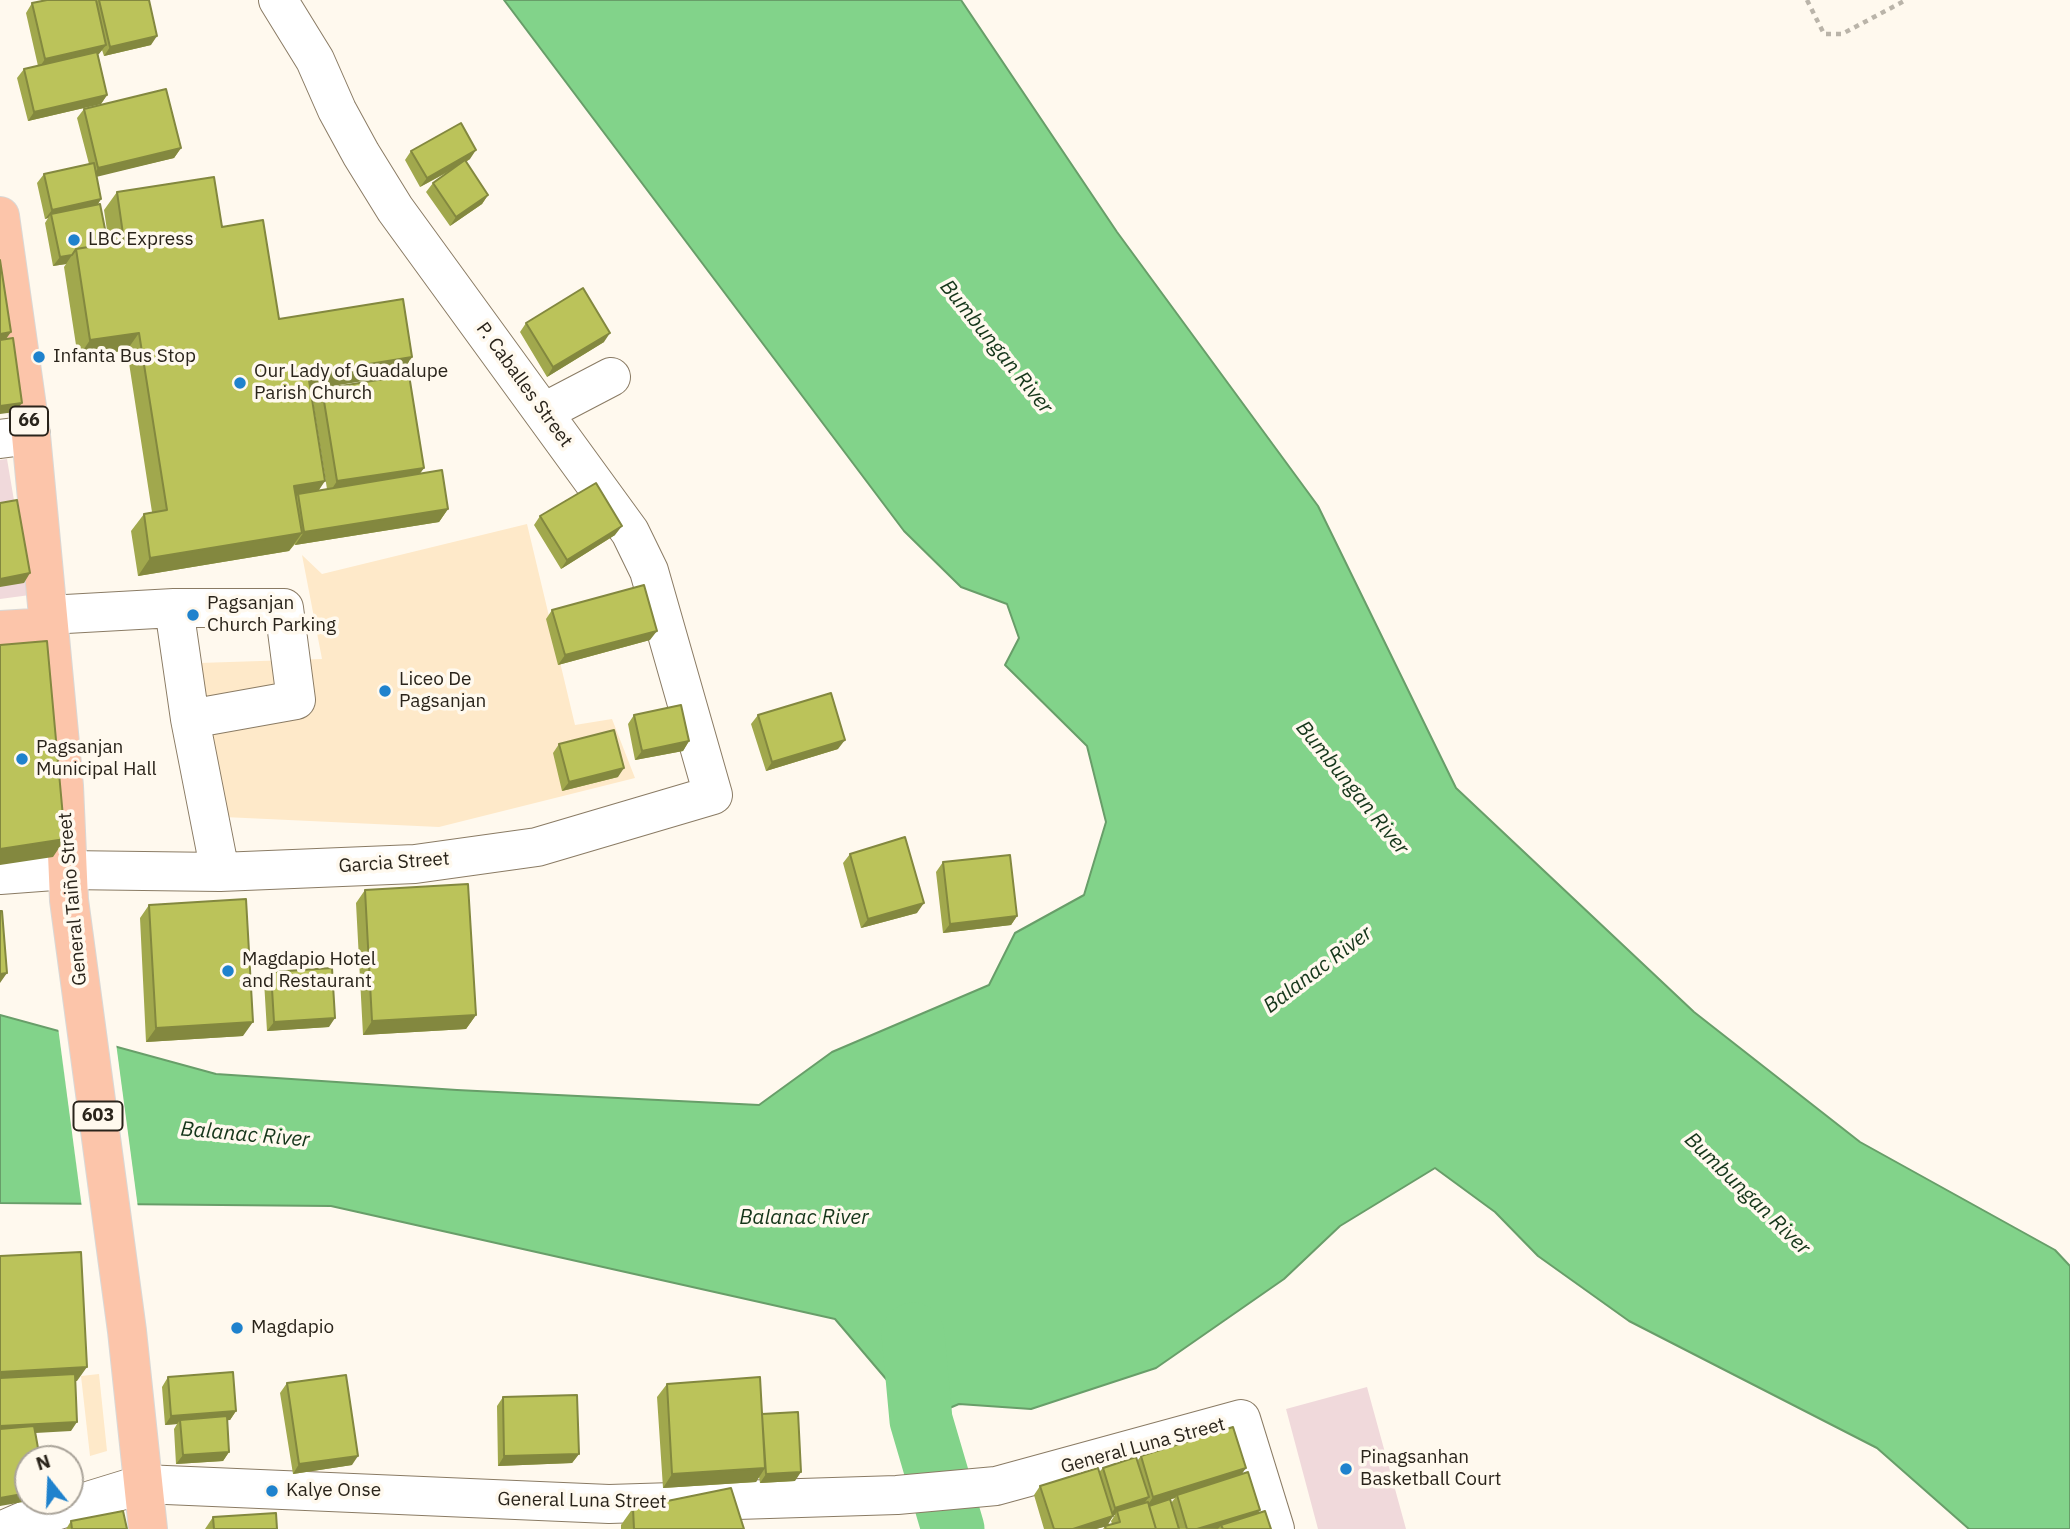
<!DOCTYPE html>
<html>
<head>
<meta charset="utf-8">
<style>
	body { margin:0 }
	#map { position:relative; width:2070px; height:1529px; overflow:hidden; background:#fff9ee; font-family:"IBM Plex Sans",sans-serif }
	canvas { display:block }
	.north { position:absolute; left:14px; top:1445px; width:70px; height:70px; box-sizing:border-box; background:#fff9ee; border:2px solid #aaa49a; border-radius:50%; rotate:342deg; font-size:19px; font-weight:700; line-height:28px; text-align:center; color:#2a241b }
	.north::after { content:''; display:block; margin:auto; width:24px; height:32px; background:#1f82cd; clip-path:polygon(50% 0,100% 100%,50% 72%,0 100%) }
</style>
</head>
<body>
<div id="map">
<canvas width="2070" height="1529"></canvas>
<div class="north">N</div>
</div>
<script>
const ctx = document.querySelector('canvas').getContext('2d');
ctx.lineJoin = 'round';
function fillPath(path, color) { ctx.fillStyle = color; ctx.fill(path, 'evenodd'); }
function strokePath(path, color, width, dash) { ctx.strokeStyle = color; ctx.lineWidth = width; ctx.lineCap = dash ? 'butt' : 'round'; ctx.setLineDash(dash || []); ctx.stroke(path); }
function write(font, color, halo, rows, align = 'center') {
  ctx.font = font + ' "IBM Plex Sans",sans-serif'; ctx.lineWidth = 7; ctx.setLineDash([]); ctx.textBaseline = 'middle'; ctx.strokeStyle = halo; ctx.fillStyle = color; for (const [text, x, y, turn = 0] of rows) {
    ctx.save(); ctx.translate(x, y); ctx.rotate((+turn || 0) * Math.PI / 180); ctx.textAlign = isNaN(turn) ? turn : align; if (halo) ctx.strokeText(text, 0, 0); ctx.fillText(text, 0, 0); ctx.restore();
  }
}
fillPath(new Path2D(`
	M527 524 575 725 612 719 635 778 439 827 224 817 199 663 322 659 302 555 322 574Z
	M99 1374 107 1451 90 1456 81 1376Z`), '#fee9c9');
fillPath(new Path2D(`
	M7 459 30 595 0 599V460Z
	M1367 1387 1406 1529H1318L1286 1409Z`), '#f0d9db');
const water = new Path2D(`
	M504 0H961L1117 232 1318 506 1456 788 1694 1012 1860 1142 2055 1250 2070 1266V1529H1969L1877 1448 1629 1321 1538 1256 1495 1212 1435 1168 1340 1226 1284 1279 1156 1368 1031 1409 959 1404 921 1420 835 1319 331 1206 0 1203V1015L216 1074 457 1090 759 1105 832 1052 989 985 1015 933 1084 895 1106 822 1087 746 1005 665 1019 638 1007 604 961 587 904 531Z`);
fillPath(water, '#82d38a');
strokePath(water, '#689e69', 2);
fillPath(new Path2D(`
	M58 1027 116 1043 138 1208H82Z`), '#fff9ee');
strokePath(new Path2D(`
	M913 1334 921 1420 953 1529`), '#82d38a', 63);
const minor = new Path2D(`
	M544 412 611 377
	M0 439 31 435
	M174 608 190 719 220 872
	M48 615 174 608H284L296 700 190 719
	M0 875 67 870 220 872 415 864 537 847 713 795 649 571 630 532 395 209 361 154 337 110 315 60 278 0
	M5 1529 26 1520 143 1484 609 1504 897 1495 996 1486 1241 1419 1275 1529`);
const major = new Path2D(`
	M0 216 31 435 64 786 69 900 127 1331 148 1529
	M0 630 49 627`);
strokePath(minor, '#8a7b64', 40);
strokePath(major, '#d9d8d6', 40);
strokePath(new Path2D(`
	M1807 0 1824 34H1842L1906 0`), '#bab4a9', 4.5, [5, 5]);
strokePath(minor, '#fff', 38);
strokePath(major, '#fcc5aa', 38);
fillPath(new Path2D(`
	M47 0H149L151 45 104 56 102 50 98 54 107 95 101 104 28 121 17 78 24 69 38 66 26 13 32 3Z
	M84 109 181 148 174 158 96 176 101 199 98 204 108 244H109L104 210 117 192 222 227 279 319 412 357 400 375 310 389 318 491 327 489 313 402 322 389 424 468 419 474 448 509 439 522 295 545V544L289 551 138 576 131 531 144 514 152 512 127 350 78 358 64 267 66 264 53 266 45 223 48 218 45 219 37 183 44 174 89 164 77 118Z
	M411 151 470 159 466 162 488 195 482 204 450 226 426 192 433 183 450 171 420 187 405 160Z
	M526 323 604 342 547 377 520 332Z
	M540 516 615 535 561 569 534 525Z
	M552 610 650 640 558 665 546 619Z
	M634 715 689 741 683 751 635 760 628 724Z
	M758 715 838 749 766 771 751 724Z
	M559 744 618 777 562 791 553 753Z
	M850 854 917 913 861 928 843 863Z
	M943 862 1017 916 1011 925 943 933 936 872Z
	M365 890 476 1015 466 1029 363 1035 356 903Z
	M149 905 243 1036 146 1042 140 918Z
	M271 972 329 1027 267 1031 264 981Z
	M168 1377 236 1411 230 1420H227L229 1452 223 1461 176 1464 174 1429 177 1424 165 1425 162 1387Z
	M287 1383 352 1465 293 1474 280 1393Z
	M667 1384 762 1415 795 1481 760 1483 759 1477 756 1482 663 1488 657 1397Z
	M503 1397 579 1454 572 1463 498 1466 497 1406Z
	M1141 1456 1242 1475 1257 1513 1271 1529H1103L1105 1526 1112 1524 1111 1521 1115 1515 1113 1516 1107 1526 1096 1529H1044L1034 1495 1040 1486 1099 1472 1103 1468 1137 1461ZM1175 1498 1171 1503 1149 1506Z
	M633 1508 744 1529H621V1525Z
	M213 1517 277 1529H205Z
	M71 1521 127 1529H66Z`), '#a1a84d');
fillPath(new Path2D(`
	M157 36 151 45 104 56 110 47Z
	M106 45 99 54 39 68 45 59Z
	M107 95 101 104 28 121 34 112Z
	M181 148 174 158 92 178 98 168Z
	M476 150 470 159 420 187 427 178Z
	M488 195 482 204 450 226 456 217Z
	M101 199 95 208 51 214 48 218 45 219 52 210Z
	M72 255 66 264 53 266 60 257Z
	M11 332 1 346H0V334Z
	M139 333 127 350 78 358 90 340Z
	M610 333 604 342 547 377 553 367Z
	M412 357 400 375 296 392 308 374Z
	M22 403 15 412 0 414V406Z
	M424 468 414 482 328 495 337 481Z
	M325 481 313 499 298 494 293 502 294 486Z
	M448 509 439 522 295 545 304 532Z
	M622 526 615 535 561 569 567 560Z
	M302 533 289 551 138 576 150 558Z
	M30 573 24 583 0 587V579Z
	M657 631 650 640 558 665 565 655Z
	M845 740 838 749 766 771 772 762Z
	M689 741 683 751 635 760 642 751Z
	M624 768 618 777 562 791 569 782Z
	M65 839 53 857 0 865V849Z
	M924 903 917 913 861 928 868 919Z
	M1017 916 1011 925 943 933 950 924Z
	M7 973 0 983V974Z
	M476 1015 466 1029 363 1035 372 1021Z
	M335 1018 329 1027 267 1031 274 1022Z
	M253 1022 243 1036 146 1042 156 1028Z
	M87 1367 77 1381 0 1385V1372Z
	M236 1411 230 1420 181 1424 180 1420 177 1424 165 1425 171 1416Z
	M77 1422 71 1431 0 1435V1426Z
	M229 1452 223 1461 176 1464 183 1455Z
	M579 1454 572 1463 498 1466 504 1456Z
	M358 1456 352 1465 293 1474 299 1464Z
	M765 1468 756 1482 663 1488 672 1474Z
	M1246 1468 1239 1478 1177 1495 1175 1498 1147 1506 1153 1497Z
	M801 1472 795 1481 760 1483 766 1474Z
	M28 1493V1501H29L0 1506V1498Z
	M1149 1497 1142 1506 1117 1511 1115 1515 1109 1517 1115 1508Z
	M1260 1510 1253 1519 1221 1525 1218 1529H1197Z
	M1113 1516 1107 1526 1096 1529H1073Z`), '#83883f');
const building = new Path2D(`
	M47 0H96L106 45 45 59 32 3Z
	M99 0H149L157 36 110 47Z
	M97 52 107 95 34 112 24 69Z
	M166 89 181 148 98 168 84 109Z
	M461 123 476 150 427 178 411 151Z
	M465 160 488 195 456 217 433 183Z
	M94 163 101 199 52 210 44 174Z
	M214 177 222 227 263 220 279 319 403 299 412 357 308 374 325 481 294 486 302 533 150 558 144 514 167 510 139 333 90 340 76 249 124 241 117 192Z
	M100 204 108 244 76 249 72 255 60 257 51 214Z
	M0 260 11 332 0 334Z
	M583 288 610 333 553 367 526 323Z
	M13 338 22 403 0 406V340Z
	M409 375 424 468 337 481 322 389Z
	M442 470 448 509 304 532 298 494Z
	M596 483 622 526 567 560 540 516Z
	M17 500 30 573 0 579V503Z
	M644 585 657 631 565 655 552 610Z
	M47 641 65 839 0 849V645Z
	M831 693 845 740 772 762 758 715Z
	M681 705 689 741 642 751 634 715Z
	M614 730 624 768 569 782 559 744Z
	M905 837 924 903 868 919 850 854Z
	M1010 855 1017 916 950 924 943 862Z
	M468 884 476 1015 372 1021 365 890Z
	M246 899 253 1022 156 1028 149 905Z
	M0 911H2L7 973 0 974Z
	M332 968 335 1018 274 1022 271 972Z
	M81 1252 87 1367 0 1372V1256Z
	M233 1372 236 1411 171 1416 168 1377Z
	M75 1374 77 1422 0 1426V1378Z
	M346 1375 358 1456 299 1464 287 1383Z
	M760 1377 765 1468 672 1474 667 1384Z
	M577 1395 579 1454 504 1456 503 1397Z
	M798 1412 801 1472 766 1474 762 1414Z
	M227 1416 229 1452 183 1455 180 1420Z
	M34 1426 40 1459H28V1493L0 1498V1429Z
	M1233 1427 1246 1468 1153 1497 1141 1456Z
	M1136 1457 1149 1497 1115 1508 1103 1468Z
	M1098 1468 1113 1516 1073 1529H1054L1040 1486Z
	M1248 1472 1260 1510 1197 1529H1187L1177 1495Z
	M731 1488 744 1529H634L633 1508Z
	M1170 1499 1179 1529H1156L1149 1506Z
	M1148 1502 1156 1529H1106L1105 1526 1120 1522 1117 1511Z
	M123 1511 127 1529H72L71 1521Z
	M1265 1511 1271 1529H1223L1221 1525Z
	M276 1513 277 1529H214L213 1517Z`);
fillPath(building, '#bbc35a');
strokePath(building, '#83883f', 2);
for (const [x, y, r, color] of [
	[74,240,7,"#1f82cd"],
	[39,357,7,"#1f82cd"],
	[240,383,7,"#1f82cd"],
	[193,615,7,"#1f82cd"],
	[385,691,7,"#1f82cd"],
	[22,759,7,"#1f82cd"],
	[228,971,7,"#1f82cd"],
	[237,1328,7,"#1f82cd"],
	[1346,1469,7,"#1f82cd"],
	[272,1491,7,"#1f82cd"]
]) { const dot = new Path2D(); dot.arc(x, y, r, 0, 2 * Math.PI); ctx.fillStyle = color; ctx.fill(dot); strokePath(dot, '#fff9ee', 2.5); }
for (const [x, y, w] of [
	[29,421,38],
	[98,1116,49]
]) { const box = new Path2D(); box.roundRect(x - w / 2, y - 14.5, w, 29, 5); ctx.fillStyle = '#fff9ee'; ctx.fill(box); strokePath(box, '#2a241b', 2); }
write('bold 18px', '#2a241b', null, [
	["66",29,421],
	["603",98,1116]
]);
write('19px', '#2a241b', '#fff9ee', [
	["LBC Express",88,240],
	["Infanta Bus Stop",53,357],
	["Our Lady of Guadalupe",254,372],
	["Parish Church",254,394],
	["Pagsanjan",207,604],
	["Church Parking",207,626],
	["Liceo De",399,680],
	["Pagsanjan",399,702],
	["Pagsanjan",36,748],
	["Municipal Hall",36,770],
	["Magdapio Hotel",242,960],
	["and Restaurant",242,982],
	["Magdapio",251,1328],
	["Pinagsanhan",1360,1458],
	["Basketball Court",1360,1480],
	["Kalye Onse",286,1491]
], 'left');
write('19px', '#2a241b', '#fff9ee', [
	["P. Caballes Street",524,385,54],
	["Garcia Street",394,863,-4],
	["General Taiño Street",73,899,-95],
	["General Luna Street",1143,1446,-15],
	["General Luna Street",582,1501,1]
]);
write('italic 21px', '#15361a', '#fff9ee', [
	["Bumbungan River",996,347,51],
	["Bumbungan River",1352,788,51],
	["Balanac River",1318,970,-37],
	["Balanac River",245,1135,5],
	["Bumbungan River",1747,1194,44],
	["Balanac River",804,1218]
]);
</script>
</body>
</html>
